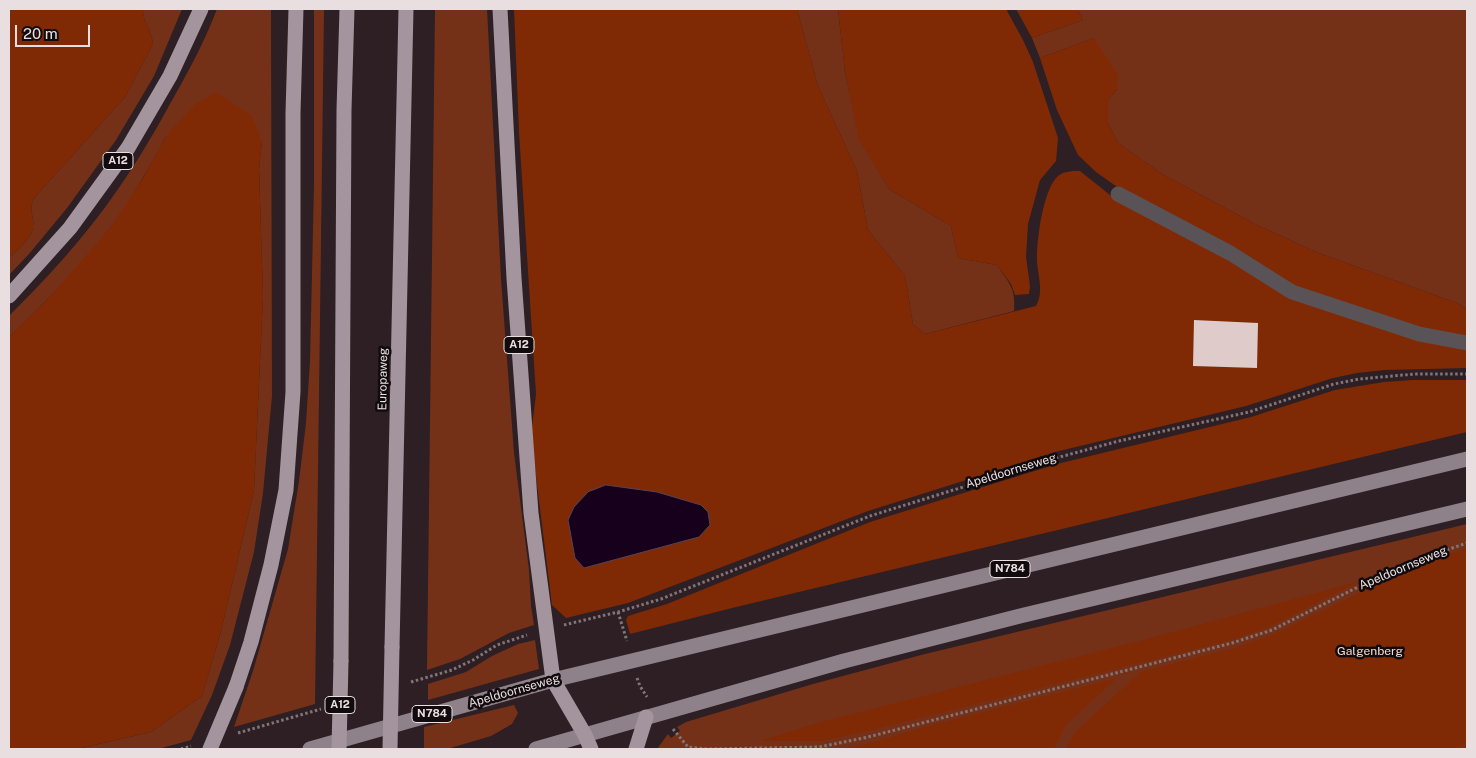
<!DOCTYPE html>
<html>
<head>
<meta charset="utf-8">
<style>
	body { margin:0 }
	#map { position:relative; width:1476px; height:758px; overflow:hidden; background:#2d1f23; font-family:"Public Sans",sans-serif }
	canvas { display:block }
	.frame { position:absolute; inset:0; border:10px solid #e9dfe1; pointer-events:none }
	.scale { position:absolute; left:15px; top:25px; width:75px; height:22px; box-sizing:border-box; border:2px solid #e9dfe1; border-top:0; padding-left:6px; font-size:15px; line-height:18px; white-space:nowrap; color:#e9dfe1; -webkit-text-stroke:4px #110b0d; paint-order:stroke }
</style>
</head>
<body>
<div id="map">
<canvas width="1476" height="758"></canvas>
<div class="frame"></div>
<div class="scale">20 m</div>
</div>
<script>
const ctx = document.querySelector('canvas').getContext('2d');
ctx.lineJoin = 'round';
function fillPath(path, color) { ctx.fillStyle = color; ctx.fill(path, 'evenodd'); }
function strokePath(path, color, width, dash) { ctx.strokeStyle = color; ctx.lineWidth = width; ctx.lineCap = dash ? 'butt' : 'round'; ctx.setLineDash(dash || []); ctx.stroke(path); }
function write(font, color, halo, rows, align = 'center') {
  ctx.font = font + ' "Public Sans",sans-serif'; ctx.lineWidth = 5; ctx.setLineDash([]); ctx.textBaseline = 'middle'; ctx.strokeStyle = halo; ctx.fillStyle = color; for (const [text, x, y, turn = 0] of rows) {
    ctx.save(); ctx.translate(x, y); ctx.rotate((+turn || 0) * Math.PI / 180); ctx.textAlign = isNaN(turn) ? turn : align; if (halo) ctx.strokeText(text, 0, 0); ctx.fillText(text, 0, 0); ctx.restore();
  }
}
fillPath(new Path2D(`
	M143 9H182L154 76 116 140 67 208 29 254 9 275V258C17 250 30 240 33 228 35 215 27 210 35 197L125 97 153 44C152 31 142 21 143 9Z
	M217 9H271L272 396 263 493 254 552 230 645 212 695 191 740 158 749H77L151 732 202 696 221 631 254 490 263 297 259 168 262 142 166 136C149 168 132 199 110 228 81 266 44 304 9 337V316C47 278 85 237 116 192 138 161 157 128 175 95 191 67 206 38 217 9Z
	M314 9H324L315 704 234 727 253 671 288 549 299 481 306 423 310 361 314 185Z
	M435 9H487L501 279 514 453 529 570 531 606 534 625 509 633 460 659 427 670Z
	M797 9H838L845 72 860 140 889 189 951 226 958 258 997 265C1009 283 1016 288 1014 311L925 334 913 324 905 276 868 230 857 171 818 86Z
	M1077 9H1467V309L1457 303 1316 252 1257 225 1162 174 1118 143 1108 123V100L1117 89 1094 38 1040 58 1032 38 1083 20Z
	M1467 524V749H657L668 734 671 738 680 731 677 727 686 722 813 684 925 654Z
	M535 640 539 669 428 700V684L466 672 492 656 518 644Z
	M514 705 518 713 512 724 491 736 447 749H424V727Z`), '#753118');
fillPath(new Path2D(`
	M9 9H143C142 21 152 31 153 44L125 97 35 197C27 210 35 215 33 228 30 240 17 250 9 258Z
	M514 9H797L818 86 857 171 868 230 905 276 913 324 925 334 1036 306C1044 292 1038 277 1037 261 1036 242 1043 189 1058 176 1064 171 1073 171 1080 171L1115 199 1227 258 1290 296 1467 350V368L1385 370 1357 373 1333 378 1246 406 1055 452 868 511 628 603 566 618 552 605 531 436 536 394 519 132Z
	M838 9H1006L1023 40 1033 62 1058 138 1056 161 1040 180 1028 224 1026 257 1030 286 1029 294 1015 295 1011 284 997 265 958 258 951 226 889 189 859 140 845 72Z
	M1016 9H1077L1083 20 1032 38Z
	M1094 38 1118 74 1117 89 1108 100V123L1118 143 1162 174 1257 225 1316 252 1457 303 1467 309V339L1420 330 1296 289 1120 189 1096 172 1078 155 1057 110 1040 58Z
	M216 92 252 116 262 142 259 168 263 297 254 490 221 631 202 696 151 732 77 749H9V337L46 301 110 228 142 180 166 136 194 105Z
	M1413 380H1467V432L732 608 630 634 626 620 628 616 667 604 870 522 1057 464 1251 417 1335 390 1384 382Z
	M1467 548V744L1450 749H1065L1076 731 1140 672 1234 648 1272 635 1424 562Z
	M1360 581 1269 627 1232 640 868 731 821 741H759L821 722 1158 636Z
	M1117 678 1065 726 1054 749H838L870 743 935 724Z`), '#802a05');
const water = new Path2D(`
	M606 485 657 492 701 505 708 512 710 525 699 537 584 568 575 558 568 520 574 507 588 492Z`);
fillPath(water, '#17001c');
strokePath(water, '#564357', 1);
fillPath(new Path2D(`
	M1194 320 1258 323 1257 368 1193 366Z`), '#dfcbca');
strokePath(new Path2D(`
	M618 612 627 641
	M564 625 618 612 661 599 870 516 1056 458 1119 441 1249 412 1334 384 1359 379 1415 374H1467
	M637 678 640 686 647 697
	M411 682 452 670 473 660 497 645 527 635
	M673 729 688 747 708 749 819 747 868 737 1232 643 1272 630 1362 585 1423 558 1467 543
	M238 733 321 709
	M181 749 191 746`), '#817578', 3, [2.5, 2.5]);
strokePath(new Path2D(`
	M1118 194 1230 253 1292 292 1419 334 1467 343`), '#595357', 15);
strokePath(new Path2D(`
	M310 749 553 680 1467 459
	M536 749 844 661 1020 616 1467 509`), '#8e8189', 15);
strokePath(new Path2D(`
	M500 9 514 278 531 513 553 680 585 735 591 749
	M9 296 70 228 128 148 170 76 201 9
	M392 647 406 9
	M341 661 344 110 347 9
	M236 687 251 642 271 565 286 490 293 392V113L296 9
	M636 749 646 717`), '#a3949d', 15);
strokePath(new Path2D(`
	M210 749 236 687
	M339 749 341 661
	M390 749 392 647`), '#a3949d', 15);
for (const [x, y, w] of [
	[118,161,30],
	[519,345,30],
	[1010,569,40],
	[340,705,30],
	[432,714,40]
]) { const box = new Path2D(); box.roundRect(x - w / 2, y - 8.5, w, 17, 4); ctx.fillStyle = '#110b0d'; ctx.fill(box); strokePath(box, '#e9dfe1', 1); }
write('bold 11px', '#e9dfe1', null, [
	["A12",118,161],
	["A12",519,345],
	["N784",1010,569],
	["A12",340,705],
	["N784",432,714]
]);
write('12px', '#e9dfe1', '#110b0d', [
	["Europaweg",383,379,-89],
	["Apeldoornseweg",1011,471,-17],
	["Apeldoornseweg",1403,568,-23],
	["Apeldoornseweg",514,691,-16]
]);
write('12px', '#f6dcd3', '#110b0d', [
	["Galgenberg",1370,651]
]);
</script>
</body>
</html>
